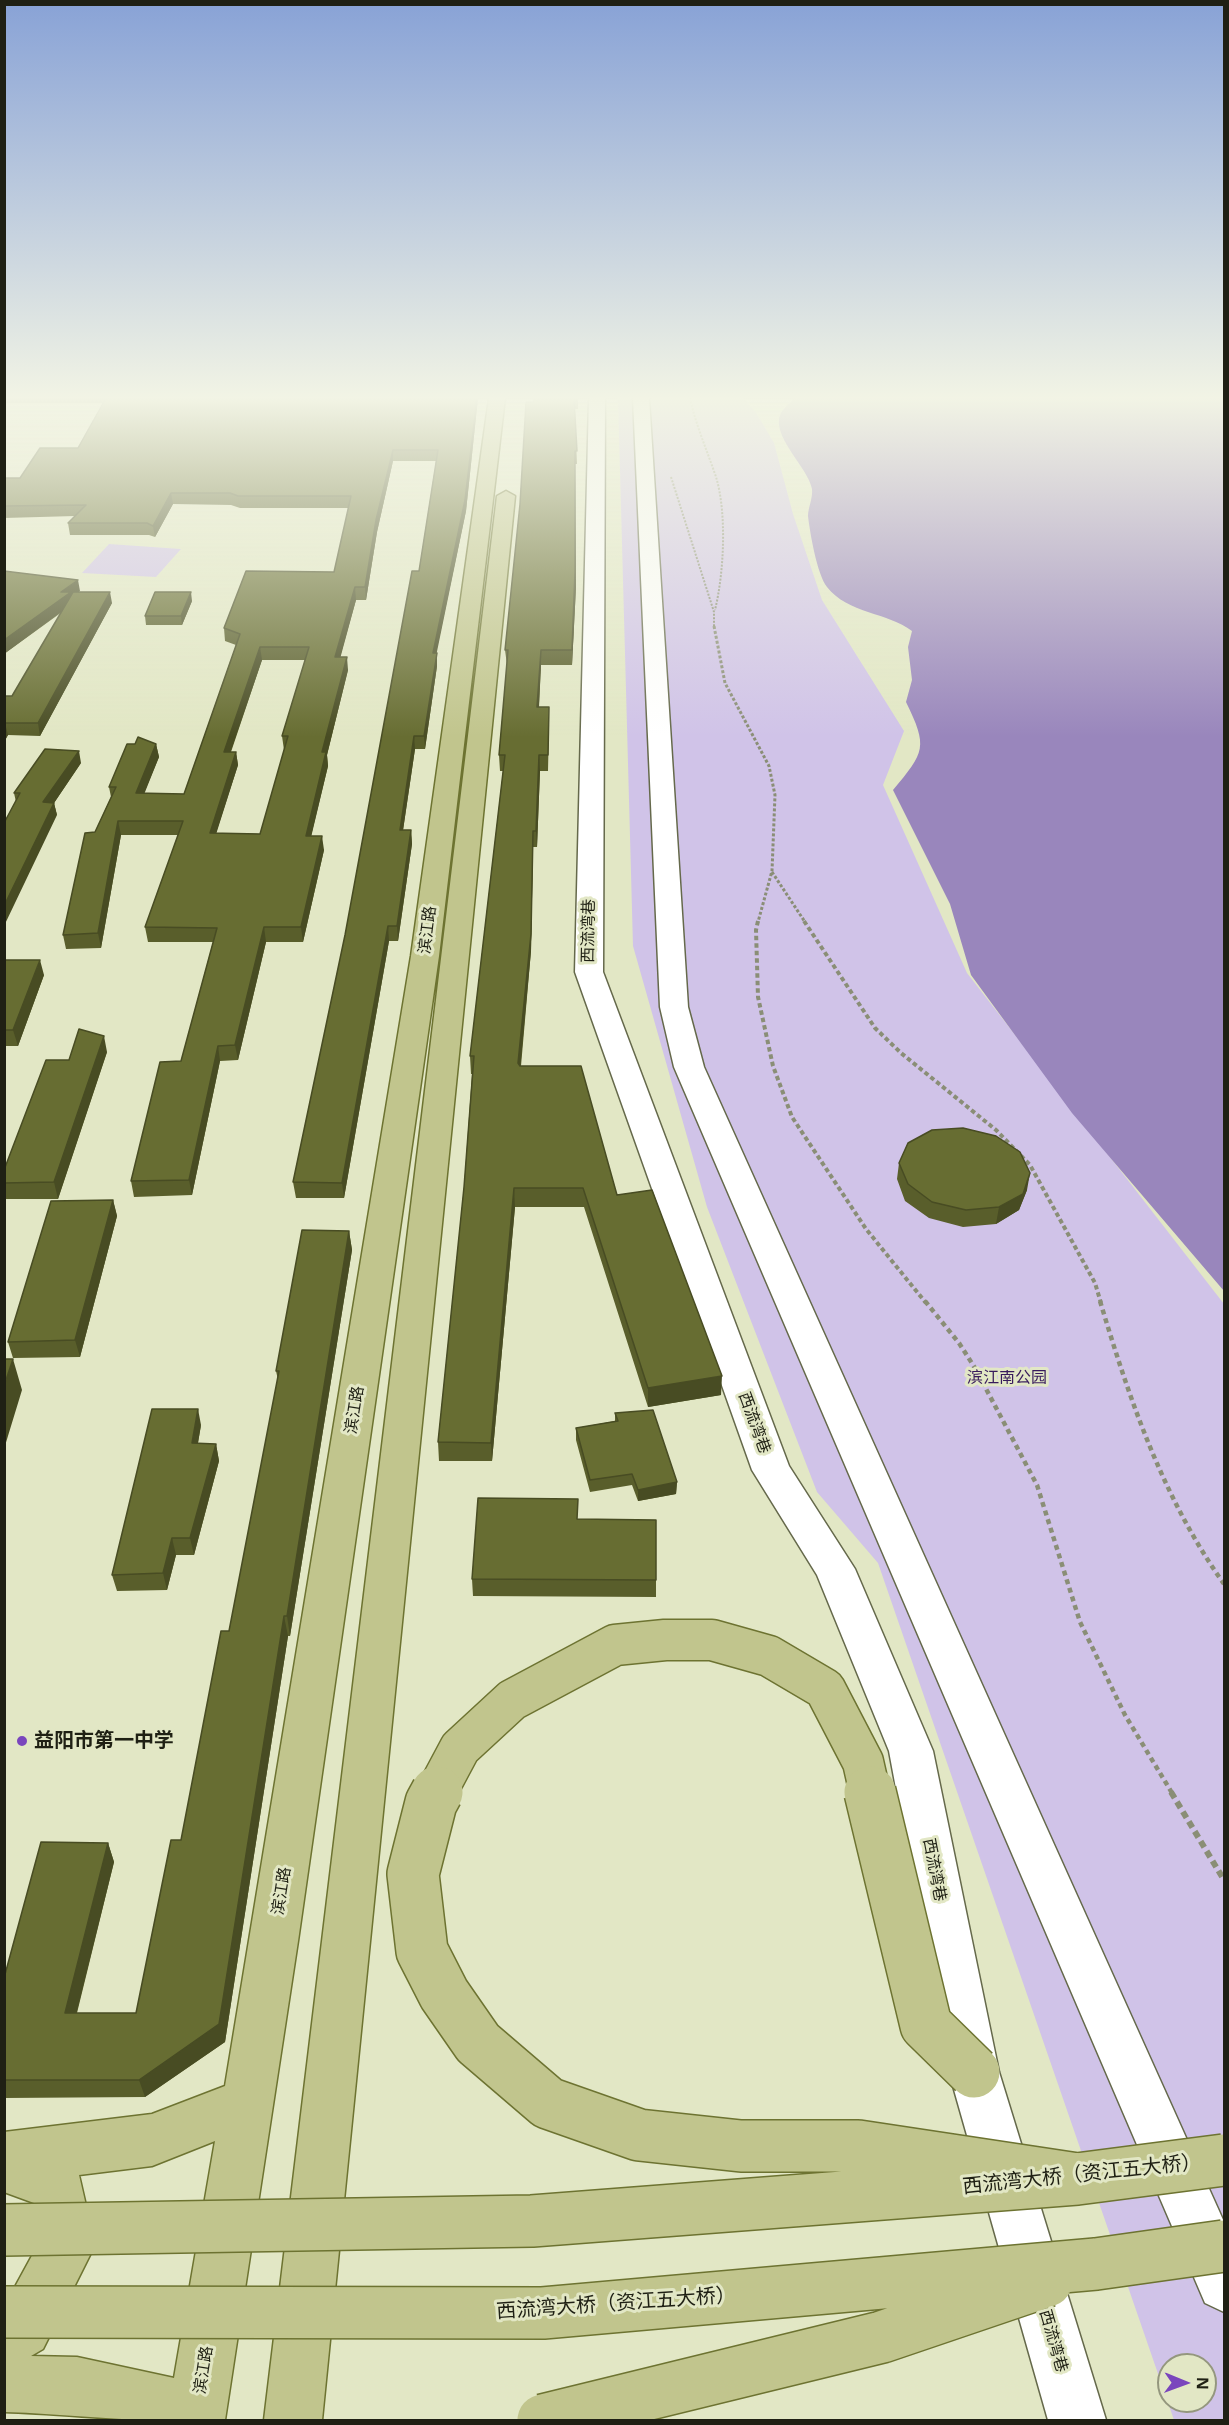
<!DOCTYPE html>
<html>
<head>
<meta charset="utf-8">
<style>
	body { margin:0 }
	#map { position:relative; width:1229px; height:2425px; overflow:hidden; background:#e2e7c5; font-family:"Noto Sans",sans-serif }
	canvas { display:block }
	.frame { position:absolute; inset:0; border:6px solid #1f2014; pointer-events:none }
	.north { position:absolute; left:1157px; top:2353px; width:60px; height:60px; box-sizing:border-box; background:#e2e7c5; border:2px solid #94977e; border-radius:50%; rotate:91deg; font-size:16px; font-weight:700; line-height:24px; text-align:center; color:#1f2014 }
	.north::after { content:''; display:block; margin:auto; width:21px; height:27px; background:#7a46bd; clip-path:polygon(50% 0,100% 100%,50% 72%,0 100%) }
</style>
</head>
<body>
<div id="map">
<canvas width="1229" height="2425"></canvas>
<div class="frame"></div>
<div class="north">N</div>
</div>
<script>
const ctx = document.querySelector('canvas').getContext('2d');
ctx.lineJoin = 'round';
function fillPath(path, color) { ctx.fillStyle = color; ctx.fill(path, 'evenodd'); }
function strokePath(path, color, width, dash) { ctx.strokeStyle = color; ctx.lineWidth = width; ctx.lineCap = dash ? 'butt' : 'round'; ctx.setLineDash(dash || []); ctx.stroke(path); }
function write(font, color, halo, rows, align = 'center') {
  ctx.font = font + ' "Noto Sans","Noto Sans SC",sans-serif'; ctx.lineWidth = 6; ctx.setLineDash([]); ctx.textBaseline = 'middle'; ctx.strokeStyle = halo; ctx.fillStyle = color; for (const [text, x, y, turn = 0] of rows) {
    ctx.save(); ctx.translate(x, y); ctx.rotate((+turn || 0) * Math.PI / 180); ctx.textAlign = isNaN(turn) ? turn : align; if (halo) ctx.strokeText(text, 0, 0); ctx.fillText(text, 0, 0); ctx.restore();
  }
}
fillPath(new Path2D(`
	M618 398H743L757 414 774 443 793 514 822 600 904 731 883 785 967 973 1224 1304V2420H1174L878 1563 817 1492 707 1207 633 946ZM1169 2365H1205V2401H1169Z
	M109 544 181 549 156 577 82 573Z`), '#d0c3e8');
fillPath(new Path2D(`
	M795 398H1224V1291L1072 1113 971 975 950 904 893 790C925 752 928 747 906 702L912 680 908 647 912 631C887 612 848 614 827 587 817 574 810 533 808 516 808 508 813 498 812 489 808 468 776 441 779 419 780 410 789 404 795 398Z`), '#9986bc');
const minor = new Path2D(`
	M589 398H605L603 972 789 1466 855 1569 933 1751 999 2072 1106 2420H1048L949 2072 889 1751 817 1575 752 1470 575 972Z
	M633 398H649L688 1007 704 1067 1224 2222V2312L1205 2303 674 1067 660 1007Z`);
const major = new Path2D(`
	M489 398H505L439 956 298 1941 225 2420C155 2425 75 2414 4 2412V2307L40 2241 34 2203 4 2192V2132L152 2114 225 2086 411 956ZM215 2141 174 2378 77 2357 31 2356 43 2349 95 2245 79 2175 152 2166Z
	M506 491 515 496 322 2420H264L497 496Z`);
strokePath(minor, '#65694b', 3);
strokePath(major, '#6d7331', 3);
strokePath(new Path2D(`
	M690 398C696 426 707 450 716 477 727 513 724 573 715 610
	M671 477 714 612V627`), '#8a8e76', 2, [2, 1.5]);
strokePath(new Path2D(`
	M714 626 725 683 769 766 775 795 772 871 758 922
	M772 872 805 922`), '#8a8e76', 3, [3, 2]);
strokePath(new Path2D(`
	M758 921 756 930 758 997 773 1066 792 1117 866 1229 926 1303
	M804 921 875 1028 901 1053 996 1130 1030 1165 1095 1283 1101 1303`), '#8a8e76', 4, [4.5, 3]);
strokePath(new Path2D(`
	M925 1301 959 1343 975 1368 1037 1485 1080 1622 1125 1715 1172 1793
	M1100 1301C1130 1401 1163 1498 1224 1584`), '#8a8e76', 4.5, [5, 4]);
strokePath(new Path2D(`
	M1171 1792 1224 1880`), '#8a8e76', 6, [7, 4.5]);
fillPath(minor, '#fff');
fillPath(major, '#c1c58d');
const majorBridgeFar1 = new Path2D(`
	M436 1793 460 1748 512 1700 615 1645 665 1640H712L769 1656 825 1689 863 1762 870 1793`);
const majorBridge = new Path2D(`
	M437 1792 431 1803 413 1874 422 1951 444 1994 478 2043 548 2103 639 2135 741 2146H858L1077 2179
	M870 1792 926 2025 974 2072
	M4 2230 532 2221 1077 2179 1224 2160
	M4 2312 543 2313 1096 2264 1224 2246
	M543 2420 882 2337 1047 2281`);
strokePath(majorBridgeFar1, '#6d7331', 43, []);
strokePath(majorBridge, '#6d7331', 54, []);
strokePath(majorBridgeFar1, '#c1c58d', 40);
strokePath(majorBridge, '#c1c58d', 51);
fillPath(new Path2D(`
	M4 398H478L466 511 436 653 437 666 425 749H415L403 830H411L412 844 398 941H389L344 1198H296L293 1182 345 935 419 571 436 461H393L377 532 366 600H356L340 657 348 670 327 755 328 766 311 836 324 850 303 942H266L238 1060 220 1061 192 1195 134 1197 131 1181 181 1061 213 942H148L145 927 178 835H121L101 948 66 949 63 935 95 832 111 797 109 787 156 744 159 757 144 793 184 794 236 645 225 641 224 628 334 572 349 508H240L231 505 173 504 155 537 149 535H70L68 523 75 516 4 518V478H20L78 448 104 403H4ZM262 660H305L282 736 284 750 260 834 216 833 238 765 236 752H231Z
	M534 398H578V409H575L577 464H575L576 587 572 665H541L539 707 549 723 548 771H540L537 847H533L531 951 521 1066 617 1195 721 1395 648 1407 584 1207H515L492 1461H439L438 1442 464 1187 472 1074H471L470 1056 503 771H500L499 755 507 665 505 650Z
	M4 571 80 591 78 592 112 603 40 736 8 735 4 742V696H12L62 612 4 654Z
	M192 601 182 625H146L145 616Z
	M81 763 54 803 57 815 16 802 14 793Z
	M4 960 44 975 18 1046H4Z
	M107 1052 58 1199H4V1170L69 1060Z
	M899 1163 1027 1190 1019 1210 996 1224 963 1227 929 1218 905 1201 897 1179Z
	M113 1200 117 1216 80 1357 13 1358 8 1342Z
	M349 1231 352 1250 290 1636H288L225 2042 145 2097 4 2098V1978L108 1843 114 1862 77 2013H136L181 1840 229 1631 278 1380 276 1371Z
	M615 1413 677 1482 676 1494 638 1501 632 1485 590 1492 576 1440V1428L615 1421Z
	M201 1425 198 1443 216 1444 219 1461 194 1555H176L167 1590 117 1591 112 1575Z
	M578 1519 656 1580V1597L473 1596 472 1579Z`), '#595e2b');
fillPath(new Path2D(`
	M477 398H478L466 511 434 666 433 653Z
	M393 450V461L377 532 366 600 365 587 376 520Z
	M575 464 576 587 572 665V650Z
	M171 493 173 504 155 537 153 526Z
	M78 580 80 591 72 596 73 603 4 654V640L61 592Z
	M355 587 356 600 337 670 335 657Z
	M110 592 112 603 40 736 38 723Z
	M191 592 192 601 182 625 181 616Z
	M260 647 262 660 226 765 224 752Z
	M541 650V665L538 723 537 707Z
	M437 653V666L425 749 424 736Z
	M347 657 348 670 327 755 328 766 308 850 306 836 322 752Z
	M5 723 8 735 4 742V724Z
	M414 736 415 749 401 844 400 830Z
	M156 744 159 757 139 807 136 793Z
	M79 751 81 763 54 803 57 815 4 926V906L43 802Z
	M236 752 238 765 212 847 210 833Z
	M539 755 540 771 537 847 536 831Z
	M118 821 121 835 101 948 98 933Z
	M411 830 412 844 398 941 397 926Z
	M533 831V847L531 951 519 1081 518 1063Z
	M322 836 324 850 303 942 301 927Z
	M388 926 389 941 344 1198 342 1183Z
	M264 927 266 942 238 1060 235 1045Z
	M40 960 44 975 18 1046 13 1030Z
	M104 1036 107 1052 58 1199 54 1182Z
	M218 1046 220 1061 192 1195 189 1180Z
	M1030 1173 1027 1190 1019 1210 996 1224 999 1207Z
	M514 1188 515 1207 492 1461 491 1443Z
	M113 1200 117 1216 80 1357 75 1340Z
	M349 1231 352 1250 290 1636 287 1616Z
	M13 1359 22 1390 4 1449V1386Z
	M722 1376 721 1395 648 1407V1388Z
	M198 1409 201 1425 195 1460 192 1443Z
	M216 1444 219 1461 194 1555 190 1538Z
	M677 1482 676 1494 638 1501V1490Z
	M172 1538 176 1555 167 1590 163 1573Z
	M284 1616 288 1636 225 2042 145 2097 139 2080Z
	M108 1843 114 1862 72 2031 65 2013Z`), '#484c23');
const building = new Path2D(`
	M106 398H477L465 500 433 653H437L424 736H414L400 830H411L397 926H388L342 1183 293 1182 345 935 412 571H419L438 450H393L376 520 365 587H355L335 657H347L322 752H326L306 836H322L301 927H264L235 1045 218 1046 189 1180 131 1181 160 1062 181 1061 217 928 145 927 183 821H118L98 933 63 935 85 833 95 832 116 787H109L127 744H135L138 737 156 744 136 793 184 794 240 634 224 628 246 571 334 572 351 496H238L230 493H171L153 526 147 523H68L86 505 4 506V478H20L40 448H78ZM260 647H309L282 736H288L260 834 210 833 236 752H224Z
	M534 398H574L577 451H575V572L572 650H541L537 707H549L548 755H539L536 831H533L531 934 518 1063 520 1066H581L617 1195 652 1190 722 1376 648 1388 583 1188H514L491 1443 438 1442 464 1187 474 1056H470L505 755H499L508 650H505L520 504 526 402H534Z
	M4 571 78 580 61 592H71L4 640Z
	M73 592H110L38 723H5L4 724V696H12Z
	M155 592H191L181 616H145Z
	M45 749 79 751 43 802 54 803 4 906V823L20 793H14Z
	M4 960H40L13 1030H4Z
	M79 1029 104 1036 54 1182 4 1183V1170L46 1060H69Z
	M963 1128 996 1136 1020 1152 1030 1173 1023 1194 999 1207 966 1210 932 1202 908 1184 899 1163 908 1143 932 1130Z
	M113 1200 75 1340 8 1342 51 1201Z
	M302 1230 349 1231 287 1616H284L219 2024 139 2080H4V1978L41 1842 108 1843 65 2013H136L171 1840H181L221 1631H229L279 1371H276Z
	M4 1359H13L4 1386Z
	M152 1409H198L192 1443 216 1444 190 1538H172L163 1573 112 1575Z
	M653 1410 677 1482 638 1490 632 1474 590 1480 576 1428 618 1421 615 1413Z
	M478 1498 578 1499 577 1519 656 1520V1580L472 1579Z`);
fillPath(building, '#676d32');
strokePath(building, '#484c23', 1.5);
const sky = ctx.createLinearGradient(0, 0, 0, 737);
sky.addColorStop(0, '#88a2d6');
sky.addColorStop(0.54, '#f2f4e5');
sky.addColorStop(1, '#f2f4e500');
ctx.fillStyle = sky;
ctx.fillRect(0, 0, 1229, 737);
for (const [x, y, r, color] of [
	[22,1741,6,"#7a46bd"]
]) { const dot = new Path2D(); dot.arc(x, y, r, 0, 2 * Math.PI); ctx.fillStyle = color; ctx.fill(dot); strokePath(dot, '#e2e7c5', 2); }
write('16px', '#1f2014', '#e2e7c5', [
	["滨江路",428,930,-83],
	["西流湾巷",589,931,-89],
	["滨江路",355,1410,-81],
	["西流湾巷",754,1423,70],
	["西流湾巷",934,1870,79],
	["滨江路",282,1891,-81],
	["西流湾巷",1053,2341,74],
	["滨江路",204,2370,-81]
]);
write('16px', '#381b5c', '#e2e7c5', [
	["滨江南公园",1007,1378]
]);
write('bold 20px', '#1f2014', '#e2e7c5', [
	["益阳市第一中学",34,1741]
], 'left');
write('20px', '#1f2014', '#e2e7c5', [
	["西流湾大桥（资江五大桥）",1082,2175,-6],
	["西流湾大桥（资江五大桥）",616,2304,-4]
]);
</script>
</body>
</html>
